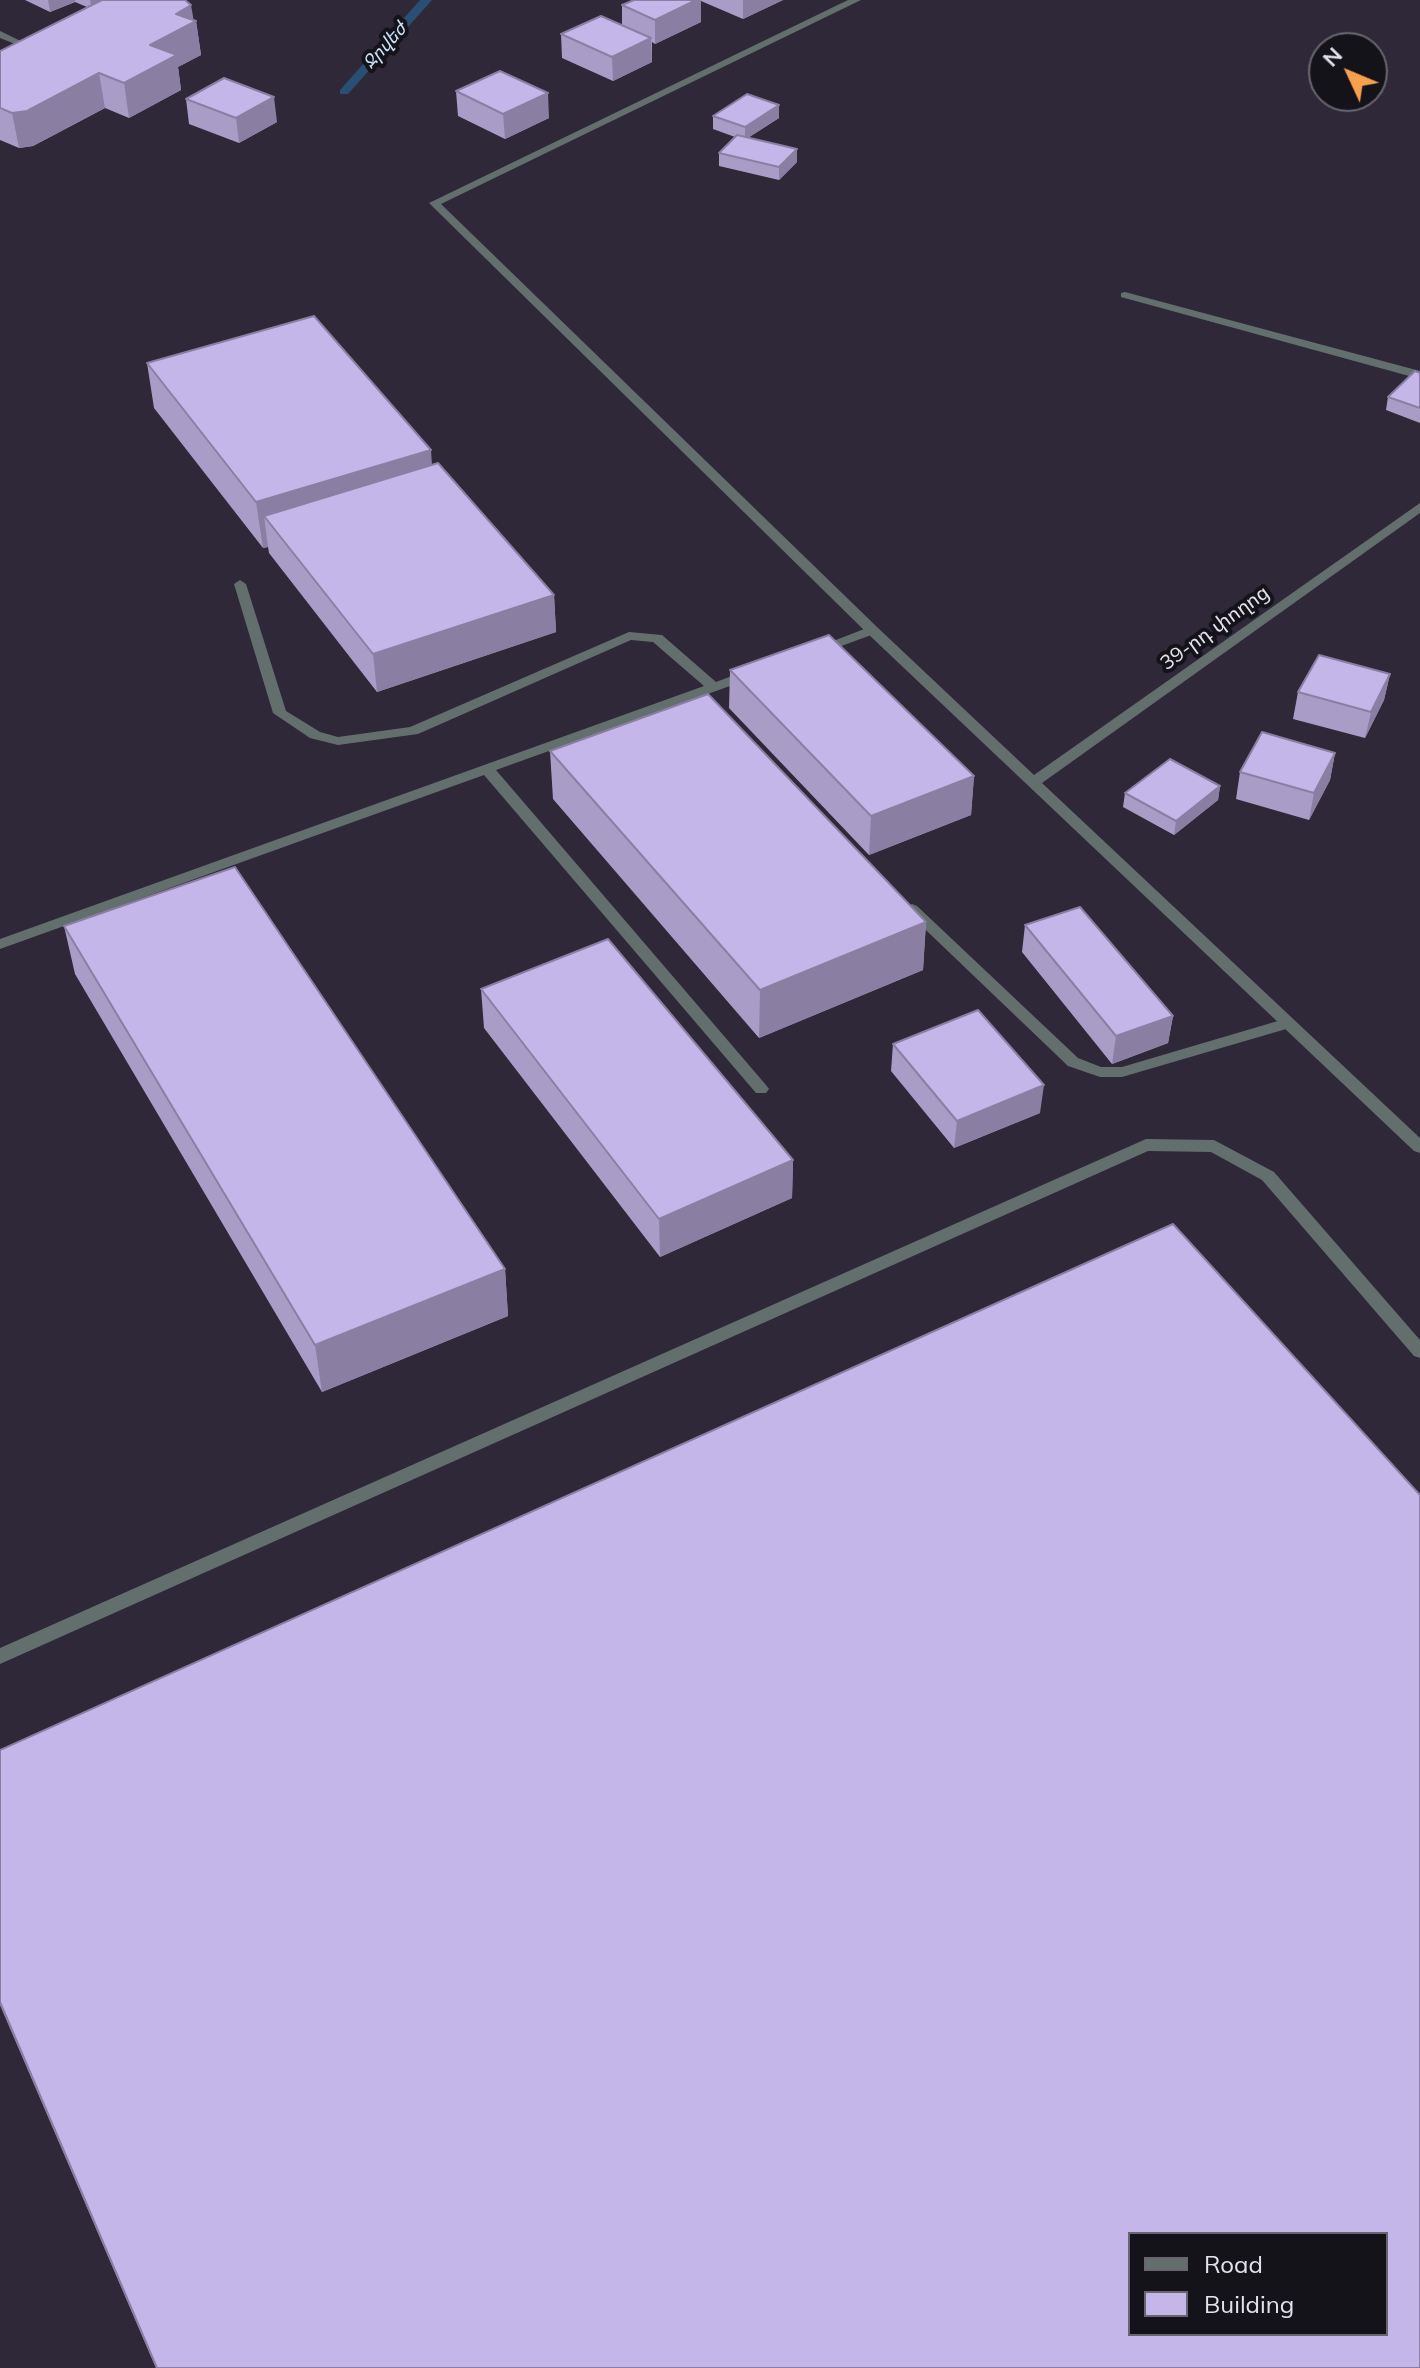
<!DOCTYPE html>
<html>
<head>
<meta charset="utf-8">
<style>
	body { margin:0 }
	#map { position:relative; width:1420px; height:2368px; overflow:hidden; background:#2e2839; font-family:Mulish,sans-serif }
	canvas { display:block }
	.legend { position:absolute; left:1128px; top:2232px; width:260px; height:104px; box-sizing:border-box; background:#15131a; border:2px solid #68656e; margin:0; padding:10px 14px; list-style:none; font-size:24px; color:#e4e1ec }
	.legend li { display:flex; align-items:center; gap:16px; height:40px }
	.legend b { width:40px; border:2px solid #68656e }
	.north { position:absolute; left:1308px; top:32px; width:80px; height:80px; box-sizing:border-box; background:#15131a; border:2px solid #68656e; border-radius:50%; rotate:314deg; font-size:22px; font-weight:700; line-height:32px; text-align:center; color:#e4e1ec }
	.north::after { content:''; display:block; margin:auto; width:28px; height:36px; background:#f9a04c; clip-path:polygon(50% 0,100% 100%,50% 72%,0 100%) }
</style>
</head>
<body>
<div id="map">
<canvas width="1420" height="2368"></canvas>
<ul class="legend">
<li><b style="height:10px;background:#636f6d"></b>Road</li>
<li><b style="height:22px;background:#c5b6e9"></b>Building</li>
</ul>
<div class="north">N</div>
</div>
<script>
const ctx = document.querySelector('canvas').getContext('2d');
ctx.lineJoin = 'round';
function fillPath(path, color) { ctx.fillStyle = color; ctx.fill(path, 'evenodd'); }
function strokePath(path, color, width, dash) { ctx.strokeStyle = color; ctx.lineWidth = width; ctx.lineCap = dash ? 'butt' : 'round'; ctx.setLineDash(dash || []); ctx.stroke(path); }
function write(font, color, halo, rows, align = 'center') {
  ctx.font = font + ' Mulish,"Noto Sans Armenian",sans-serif'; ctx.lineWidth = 8; ctx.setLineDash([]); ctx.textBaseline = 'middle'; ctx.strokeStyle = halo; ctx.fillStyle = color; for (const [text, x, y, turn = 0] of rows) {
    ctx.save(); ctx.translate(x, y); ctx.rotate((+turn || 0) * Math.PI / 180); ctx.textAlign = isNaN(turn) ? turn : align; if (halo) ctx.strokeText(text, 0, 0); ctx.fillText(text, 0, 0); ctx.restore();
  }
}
fillPath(new Path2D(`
	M420 0H432L348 94H340V90Z`), '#295072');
fillPath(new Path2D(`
	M0 31 27 44 0 61V54L15 44 0 38Z
	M1125 292 1420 371V379L1121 297V293Z
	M240 580 246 584 286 711 320 732 338 737 410 727 629 632 662 635 716 682 745 671H755V677L496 770 766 1085 769 1089 766 1093H756L484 775 0 949V939L704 686 653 642 631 640 418 734 338 745 310 738 273 713 234 584Z
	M872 626 879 630 877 633 822 653 817 654 810 650Z
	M912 904 917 906 1078 1058 1101 1067H1122L1288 1018 1296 1023 1293 1027 1122 1077H1100L1068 1066 907 912 905 909Z
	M1146 1139 1214 1140 1274 1172 1420 1340V1358L1414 1356 1262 1180 1211 1152 1148 1151 0 1664V1648Z`), '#636f6d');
fillPath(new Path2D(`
	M848 0H861L441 204 877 627 1034 775 1420 503V513L1042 783 1420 1138V1153L1414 1151 867 633 429 203Z`), '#636f6d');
fillPath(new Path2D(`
	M25 0H185L193 20 196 21 201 55 178 67 181 90 129 118 105 108 33 146 19 148 0 140V51L87 7 75 2 50 12Z
	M634 0H783L743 19 701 1V22L655 44 652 42V62L613 81 562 58 561 34 622 25V5Z
	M456 91 549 118 505 139 458 116Z
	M186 99 277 122 239 143 189 124Z
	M713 116 779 118 749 137 797 162 779 180 719 166V153L735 137 713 129Z
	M147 363 432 465 554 595 556 632 377 692 269 553 268 547 263 548 154 408Z
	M1420 373V423L1386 410 1388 397Z
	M730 670 974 776 971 815 869 855 729 708Z
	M1390 674 1384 700 1365 738 1293 719 1298 692Z
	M550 751 926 922 923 970 759 1038 553 799Z
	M1335 753 1330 780 1309 820 1236 799 1240 772Z
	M1220 786 1218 800 1174 835 1123 807 1125 793Z
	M1025 925 1173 1016 1168 1043 1112 1064 1022 952Z
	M64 926 505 1269 508 1316 322 1392 75 974Z
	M481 989 793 1160 792 1198 660 1257 484 1028Z
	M893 1044 1040 1113 954 1148 891 1071Z
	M0 1750 1420 2368H156L0 2005Z`), '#a99dc8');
fillPath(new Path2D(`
	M48 0H75V2L50 12Z
	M90 0H114L92 10Z
	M696 0H701V22L655 44V20Z
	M743 0H783L743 19Z
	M191 5 194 22 196 21 201 55 178 67 181 90 129 118 124 83 150 45 176 14Z
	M651 38 652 62 613 81 612 57Z
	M99 73 105 108 33 146 19 148 12 113Z
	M548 93 549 118 505 139 503 114Z
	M274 97 277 122 239 143 236 118Z
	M779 105V118L745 140V127Z
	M797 149V162L779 180V167Z
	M431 450 434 496 264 516 268 547 263 548 256 502Z
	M554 595 556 632 377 692 373 654Z
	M1390 674 1384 700 1365 738 1371 712Z
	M1335 753 1330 780 1309 820 1314 793Z
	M974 776 971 815 869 855 871 816Z
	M1220 786 1218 800 1174 835 1176 821Z
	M926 922 923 970 759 1038 760 990Z
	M1173 1016 1168 1043 1112 1064 1116 1036Z
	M1044 1085 1040 1113 954 1148 957 1121Z
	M793 1160 792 1198 660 1257 659 1219Z
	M505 1269 508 1316 322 1392 315 1345Z`), '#8a7fa3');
const building = new Path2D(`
	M102 0H185L191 5 176 14 196 21 150 45 177 55 124 83 99 73 27 111 12 113 0 108V51Z
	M634 0H696L655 20 622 5Z
	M601 16 651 38 612 57 561 34Z
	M500 71 548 93 503 114 456 91Z
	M224 78 274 97 236 118 186 99Z
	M747 94 779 105 745 127 713 116Z
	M737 135 797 149 779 167 719 153Z
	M314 316 431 450 256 502 147 363Z
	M1415 371 1420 373V408L1388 397Z
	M438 463 554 595 373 654 264 516Z
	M829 635 974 776 871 816 730 670Z
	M1319 655 1390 674 1371 712 1298 692Z
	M708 694 926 922 760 990 550 751Z
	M1262 732 1335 753 1314 793 1240 772Z
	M1170 759 1220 786 1176 821 1125 793Z
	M235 867 505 1269 315 1345 64 926Z
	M1080 907 1173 1016 1116 1036 1025 925Z
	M608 939 793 1160 659 1219 481 989Z
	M978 1010 1044 1085 957 1121 893 1044Z
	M1173 1224 1420 1495V2368H157L0 2002V1750ZM1130 2234H1386V2334H1130Z`);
fillPath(building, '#c5b6e9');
strokePath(building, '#8a7fa3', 2);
write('italic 18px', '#cbe3fa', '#15131a', [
	["Ջրվեժ",385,46,-48]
]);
write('20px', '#e4e1ec', '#15131a', [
	["39-րդ փողոց",1215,628,-36]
]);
</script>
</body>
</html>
